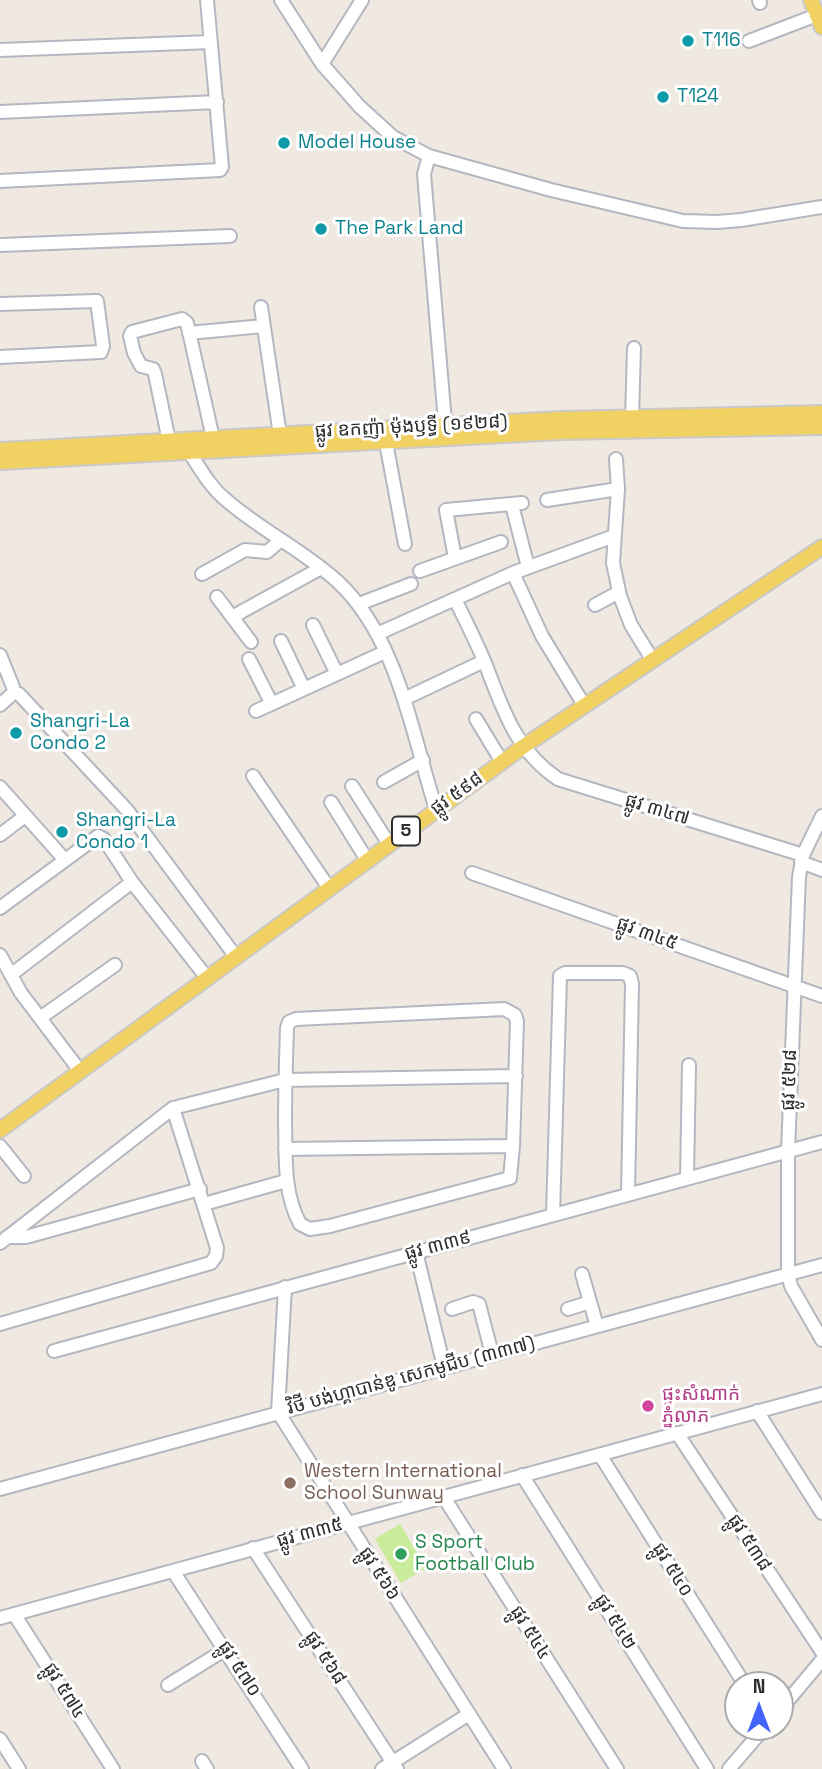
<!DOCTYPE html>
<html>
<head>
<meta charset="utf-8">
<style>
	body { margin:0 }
	#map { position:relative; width:822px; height:1769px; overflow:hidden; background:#efe9e1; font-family:"Space Grotesk",sans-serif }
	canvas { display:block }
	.north { position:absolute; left:724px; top:1671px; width:70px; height:70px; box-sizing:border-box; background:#fff; border:2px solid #ababab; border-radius:50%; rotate:0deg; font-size:19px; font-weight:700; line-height:28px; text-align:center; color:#2e2e2e }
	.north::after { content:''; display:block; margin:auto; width:24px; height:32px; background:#4264fb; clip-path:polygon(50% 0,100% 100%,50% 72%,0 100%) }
</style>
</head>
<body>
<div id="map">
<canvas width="822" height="1769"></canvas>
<div class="north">N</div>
</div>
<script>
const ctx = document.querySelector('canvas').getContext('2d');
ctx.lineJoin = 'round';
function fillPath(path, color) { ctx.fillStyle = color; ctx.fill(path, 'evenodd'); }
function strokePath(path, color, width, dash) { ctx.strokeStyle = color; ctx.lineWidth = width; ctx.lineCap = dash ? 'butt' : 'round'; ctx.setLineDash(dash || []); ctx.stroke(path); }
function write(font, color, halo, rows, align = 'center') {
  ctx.font = font + ' "Space Grotesk","Noto Sans Khmer",sans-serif'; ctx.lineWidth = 6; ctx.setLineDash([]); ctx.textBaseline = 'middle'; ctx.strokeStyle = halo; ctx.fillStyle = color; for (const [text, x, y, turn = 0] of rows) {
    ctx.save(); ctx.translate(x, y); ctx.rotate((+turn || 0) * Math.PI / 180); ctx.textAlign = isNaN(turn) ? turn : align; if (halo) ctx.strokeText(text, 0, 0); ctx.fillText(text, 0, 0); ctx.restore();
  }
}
fillPath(new Path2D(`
	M400 1524 426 1568 401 1583 375 1539Z`), '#c9ec9a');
const minor = new Path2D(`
	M281 0 322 64 360 107 393 137 429 156 551 190 683 221 717 222 741 220 822 207
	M759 0 760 3
	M749 41 817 15
	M0 50 211 42
	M322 64 362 0
	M0 112 217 102
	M429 156 424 174 446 434
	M0 181 220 170 222 167 207 0
	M0 245 230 236
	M0 304 97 301 103 346 101 352 0 357
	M261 307 280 435
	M189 333 263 326
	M632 418 634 348
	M384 432 405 544
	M169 441 155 374 153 369 141 366 134 353 130 336 132 332 182 319 187 323 213 438
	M189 444V452C200 468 210 487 225 499 260 530 303 550 337 581 398 637 412 735 436 809
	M616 459 618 489 613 563 620 596 631 625 652 659
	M547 500 618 489
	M512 505 528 567
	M455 558 446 510 522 503
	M420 571 501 542
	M513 573 542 636 584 705
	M202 574 245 550 267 552 281 540
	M217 597 251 642
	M455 599C465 620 476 641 485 663 503 709 515 750 558 779L803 855
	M359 604 411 584
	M595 605 619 592
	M232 617 321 568
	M313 625 337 674
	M377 634 513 573 614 536
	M281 641 304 689
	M0 655 13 687
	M249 659 272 704
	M19 694 127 810 236 957
	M404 699 484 661
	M0 705 11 695
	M256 711 385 652
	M476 719 502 762
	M253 776 329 888
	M384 782 423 760
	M352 786 389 844
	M0 787 65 860
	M331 802 367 860
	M822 816 803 855 799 877 788 1151V1274L791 1286 822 1340
	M0 835 25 816
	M801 862 822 870
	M472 873 822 996
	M0 908 98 836 104 839 132 882 207 978
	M0 955 21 993 80 1071
	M12 974 132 882
	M504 1009 515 1015 517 1021 513 1146 510 1178 330 1226 310 1229 300 1224C283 1192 286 1157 285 1122 285 1090 286 1059 287 1028L289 1022 296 1019Z
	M40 1018 115 965
	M0 1146 24 1176
	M285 1149 513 1146
	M687 1178 689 1065
	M204 1204 286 1181
	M553 1215 560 976 565 973H623L630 976 632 984 628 1194
	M7 1237H26L200 1189
	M0 1243 173 1108 285 1080 516 1076
	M416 1252 444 1367
	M582 1274 597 1326
	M285 1287 278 1412 504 1769
	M452 1309 473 1302 479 1304 492 1354
	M568 1309 590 1302
	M0 1324 211 1263 216 1256 217 1248 173 1108
	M54 1351 822 1142
	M757 1411 822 1513
	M677 1433 822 1652
	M600 1455 745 1685
	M522 1475 707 1769
	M0 1489 822 1265
	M443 1496 617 1769
	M253 1548 397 1769
	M173 1571 302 1769
	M14 1614 113 1769
	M0 1618 822 1394
	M168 1685 226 1649
	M780 1710 822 1660
	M0 1739 19 1769
	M202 1761 207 1769
	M382 1769 469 1714
	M729 1769 765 1727`);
const major = new Path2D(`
	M811 0 822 27
	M0 450 560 419 822 413
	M0 462 561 432 822 427
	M0 1130 524 746 822 547`);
strokePath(minor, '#b4b7c1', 16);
strokePath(major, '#c9c9c9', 18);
strokePath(minor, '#fff', 12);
strokePath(major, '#f2d163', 14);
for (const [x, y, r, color] of [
	[688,41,7,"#0f9aa8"],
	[663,97,7,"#0f9aa8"],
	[284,143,7,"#0f9aa8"],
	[321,229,7,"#0f9aa8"],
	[16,733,7,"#0f9aa8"],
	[62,832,7,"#0f9aa8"],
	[648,1406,7,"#d1479c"],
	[290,1483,7,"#8d6e63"],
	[401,1554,7,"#2e9e5b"]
]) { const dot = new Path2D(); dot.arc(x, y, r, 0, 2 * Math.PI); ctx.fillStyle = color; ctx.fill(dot); strokePath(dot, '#fff', 2.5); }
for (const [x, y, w] of [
	[406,831,28]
]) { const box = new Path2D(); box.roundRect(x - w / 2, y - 14.5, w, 29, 5); ctx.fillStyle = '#fff'; ctx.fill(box); strokePath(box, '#2e2e2e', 2); }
write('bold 18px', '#2e2e2e', null, [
	["5",406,831]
]);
write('19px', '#0d838f', '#fff', [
	["T116",702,41],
	["T124",677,97],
	["Model House",298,143],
	["The Park Land",335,229],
	["Shangri-La",30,722],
	["Condo 2",30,744],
	["Shangri-La",76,821],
	["Condo 1",76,843]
], 'left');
write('19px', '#2e2e2e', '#fff', [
	["ផ្លូវ ឧកញ៉ា ម៉ុងឫទ្ធី (១៩២៨)",411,427,-3],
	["ផ្លូវ ៥៩៨",457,794,-36],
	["ផ្លូវ ៣៤៧",657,810,17],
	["ផ្លូវ ៣៤៥",647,934,20],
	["ផ្លូវ ៥២៨",790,1080,-88],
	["ផ្លូវ ៣៣៩",438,1246,-15],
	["វិថី បង់ហ្គាបាន់ឌូ សេកមូជីប (៣៣៧)",411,1376,-15],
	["ផ្លូវ ៣៣៥",310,1533,-15],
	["ផ្លូវ ៥៣៨",749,1543,57],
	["ផ្លូវ ៥៤០",672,1570,58],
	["ផ្លូវ ៥៦៦",379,1574,57],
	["ផ្លូវ ៥៤២",615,1622,58],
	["ផ្លូវ ៥៤៤",530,1633,58],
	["ផ្លូវ ៥៦៨",325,1658,57],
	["ផ្លូវ ៥៧០",239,1669,57],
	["ផ្លូវ ៥៧៤",64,1691,58]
]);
write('19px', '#b23c85', '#fff', [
	["ផ្ទះសំណាក់",662,1395],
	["ភ្នំលាភ",662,1417]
], 'left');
write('19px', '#785e54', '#fff', [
	["Western International",304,1472],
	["School Sunway",304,1494]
], 'left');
write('19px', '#27864d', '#fff', [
	["S Sport",415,1543],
	["Football Club",415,1565]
], 'left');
</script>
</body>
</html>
